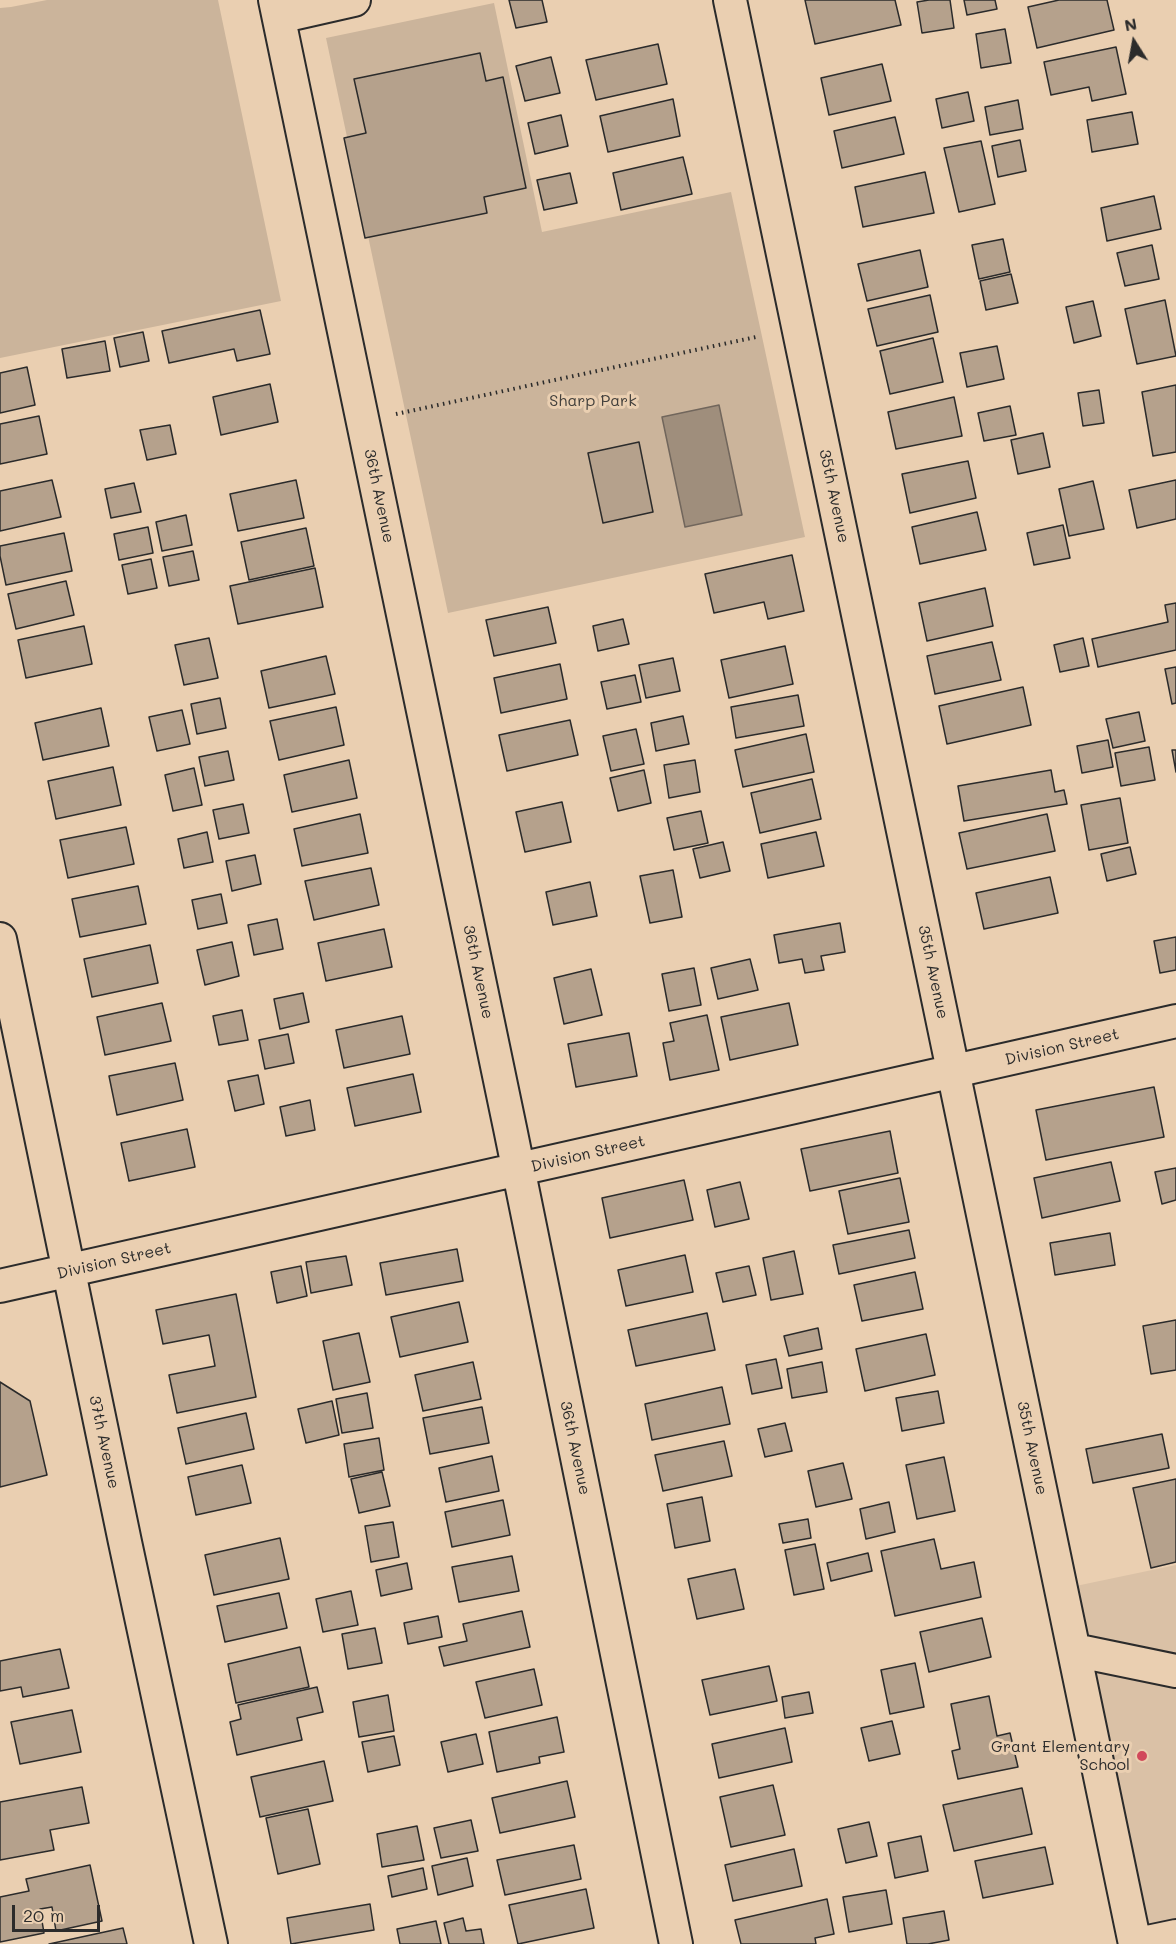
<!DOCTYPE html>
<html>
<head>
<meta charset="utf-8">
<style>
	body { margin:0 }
	#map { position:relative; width:1176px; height:1944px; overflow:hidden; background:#eacfb1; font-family:Mali,sans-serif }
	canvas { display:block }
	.north { position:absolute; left:1104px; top:12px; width:60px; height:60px; -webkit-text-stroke:4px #eacfb1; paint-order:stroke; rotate:349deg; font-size:16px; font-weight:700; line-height:24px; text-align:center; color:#2b2b2b }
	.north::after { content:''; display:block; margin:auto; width:21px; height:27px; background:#2b2b2b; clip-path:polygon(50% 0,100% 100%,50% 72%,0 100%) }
	.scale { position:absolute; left:12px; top:1905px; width:88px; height:27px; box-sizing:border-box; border:3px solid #2b2b2b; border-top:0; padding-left:8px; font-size:18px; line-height:21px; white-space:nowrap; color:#2b2b2b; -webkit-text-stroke:4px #eacfb1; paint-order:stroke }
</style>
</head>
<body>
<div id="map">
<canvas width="1176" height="1944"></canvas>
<div class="north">N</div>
<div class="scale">20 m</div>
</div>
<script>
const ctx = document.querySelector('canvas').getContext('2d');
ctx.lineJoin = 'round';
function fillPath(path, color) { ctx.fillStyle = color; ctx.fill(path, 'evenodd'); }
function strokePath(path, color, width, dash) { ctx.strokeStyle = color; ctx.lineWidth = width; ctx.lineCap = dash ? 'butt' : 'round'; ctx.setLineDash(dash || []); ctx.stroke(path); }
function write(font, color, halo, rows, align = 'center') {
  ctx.font = font + ' Mali,sans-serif'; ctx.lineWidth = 6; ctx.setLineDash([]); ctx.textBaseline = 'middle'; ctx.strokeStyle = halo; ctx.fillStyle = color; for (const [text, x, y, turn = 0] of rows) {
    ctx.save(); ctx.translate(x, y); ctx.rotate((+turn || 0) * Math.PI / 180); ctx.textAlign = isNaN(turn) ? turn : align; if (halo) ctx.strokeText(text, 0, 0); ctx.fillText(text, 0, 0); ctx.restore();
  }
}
fillPath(new Path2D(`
	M1176 1565V1926L1145 1932 1071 1587Z`), '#dac1a6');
fillPath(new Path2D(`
	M47 0H218L281 301 0 358V8L11 7Z
	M494 3 542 232 731 192 805 537 448 613 326 38Z`), '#cbb49b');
const water = new Path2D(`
	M719 405 742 515 685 527 662 417Z`);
fillPath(water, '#9f8e7c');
strokePath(water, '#71665c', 1.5);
const building = new Path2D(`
	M509 0H542L547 22 516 28Z
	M805 0H895L901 25 815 44Z
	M929 0H950L954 28 922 33 917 2Z
	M964 0H995L997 9 967 15Z
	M1059 0H1107L1114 30 1037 48 1028 7Z
	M1005 29 1011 63 981 68 976 34Z
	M658 44 667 84 596 100 586 60Z
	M1116 47 1126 94 1092 101 1089 87 1051 95 1044 62Z
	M480 53 486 81 503 77 526 188 484 197 487 213 365 238 344 138 366 133 354 79Z
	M551 57 560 93 525 101 516 66Z
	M882 64 891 101 829 115 821 78Z
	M968 92 974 121 942 128 936 99Z
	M673 99 680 136 608 152 600 116Z
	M1018 100 1023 129 990 135 985 107Z
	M1132 112 1138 144 1092 152 1087 120Z
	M561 115 568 146 535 154 528 123Z
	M895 117 904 154 842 168 834 131Z
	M1020 140 1026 171 998 177 992 146Z
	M981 141 995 204 959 212 944 148Z
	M683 157 692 194 621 210 613 173Z
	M925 172 934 213 863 227 855 187Z
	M570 173 577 203 544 210 537 180Z
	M1154 196 1161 229 1107 241 1101 208Z
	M1003 239 1010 272 979 279 972 245Z
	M1152 245 1159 279 1125 286 1117 253Z
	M920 250 928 287 867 301 858 264Z
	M1011 274 1018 303 986 310 980 281Z
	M930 295 938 332 877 346 868 309Z
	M1165 300 1176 356 1137 364 1125 309Z
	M1093 301 1101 336 1074 343 1066 307Z
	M260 310 270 354 237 361 234 349 169 363 162 331Z
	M143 332 149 361 120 367 114 338Z
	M933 338 943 382 890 394 880 351Z
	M105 341 110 371 67 378 62 349Z
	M997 346 1004 379 967 387 960 353Z
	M27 367 35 405 0 413V373Z
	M270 384 278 422 221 435 213 397Z
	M1176 385V452L1153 456 1142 392Z
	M1099 390 1104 423 1083 426 1078 393Z
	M954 397 962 436 896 449 888 412Z
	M1010 406 1016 435 984 441 978 413Z
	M39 416 47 454 0 464V424Z
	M170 425 176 454 147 460 140 430Z
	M1043 433 1050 467 1018 474 1011 440Z
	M639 442 653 512 603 523 588 453Z
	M968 461 976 498 910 513 902 474Z
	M52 480 61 517 0 531V491Z
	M296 480 304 518 238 531 230 494Z
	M1176 480V519L1137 528 1129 490Z
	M1093 481 1104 529 1069 536 1059 489Z
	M134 483 141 512 111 518 105 489Z
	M977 512 986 550 920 564 912 527Z
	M186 515 192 545 162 551 156 522Z
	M1063 525 1070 558 1034 565 1027 533Z
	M148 527 153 553 119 560 114 534Z
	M306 528 314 566 249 580 241 542Z
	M64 533 72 571 6 585 0 556V546Z
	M193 551 199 580 169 586 163 557Z
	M792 555 804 611 768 619 764 602 714 613 705 574Z
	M151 559 157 588 128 594 122 565Z
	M315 568 323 607 238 624 230 586Z
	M66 581 74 615 16 629 8 594Z
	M985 588 993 626 927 641 919 603Z
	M1176 603V650L1098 667 1092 639 1168 622 1165 605Z
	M548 607 556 643 494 656 486 620Z
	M623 619 629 644 598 651 593 626Z
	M84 626 92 664 26 678 18 640Z
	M209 638 218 678 184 685 175 645Z
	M1083 638 1089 666 1060 672 1054 645Z
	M992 642 1001 680 935 694 927 656Z
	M785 646 793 684 729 698 721 660Z
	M326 656 335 694 269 708 261 671Z
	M673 658 680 691 646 698 639 665Z
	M560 664 567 699 501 713 494 678Z
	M1176 667V703L1172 704 1165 669Z
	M635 675 641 702 607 709 601 682Z
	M1023 687 1031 725 947 744 939 706Z
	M798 695 804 726 736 738 731 707Z
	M220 698 226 728 197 734 191 704Z
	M336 707 344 745 279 760 270 721Z
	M101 708 109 746 43 760 35 723Z
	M182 710 190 744 157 751 149 717Z
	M1139 712 1145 741 1113 748 1106 719Z
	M683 716 689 744 656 751 651 723Z
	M570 720 578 755 507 771 499 735Z
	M636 729 644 764 611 771 603 736Z
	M806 734 814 772 743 787 735 750Z
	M1108 740 1113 767 1082 773 1077 746Z
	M1149 747 1155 780 1121 786 1115 753Z
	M1172 750H1176V772Z
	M228 751 234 780 205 786 199 757Z
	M349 760 357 798 292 812 284 775Z
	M695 760 700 792 669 798 664 765Z
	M113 767 121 805 56 819 48 781Z
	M194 768 202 805 173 811 165 775Z
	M644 770 651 803 618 811 610 778Z
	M1051 770 1055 792 1064 790 1067 804 964 821 958 786Z
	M812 779 821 819 760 833 751 793Z
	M1120 798 1128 843 1089 850 1081 805Z
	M562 802 571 842 525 852 516 812Z
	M243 804 249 833 219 839 213 810Z
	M701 811 708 843 674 850 667 818Z
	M360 814 368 853 302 866 294 829Z
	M1047 814 1055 851 967 869 959 833Z
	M126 827 134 864 68 878 60 840Z
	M207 832 213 862 184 868 178 839Z
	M816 832 824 866 768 878 761 844Z
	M723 842 730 871 700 878 693 849Z
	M1130 847 1136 874 1107 881 1101 854Z
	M255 855 261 884 232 891 226 861Z
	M371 868 379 905 314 920 305 881Z
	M673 870 682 917 650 923 640 876Z
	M1050 877 1058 913 984 929 976 893Z
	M590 882 597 916 553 925 546 892Z
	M138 886 146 924 80 937 72 899Z
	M221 894 227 923 198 929 192 900Z
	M277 919 283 949 254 955 248 925Z
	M840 923 845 952 821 956 824 970 805 973 802 959 779 963 774 935Z
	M384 929 392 967 326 981 318 943Z
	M1176 937V970L1160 973 1154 941Z
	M232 942 239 976 205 985 197 950Z
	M150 945 158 983 92 997 84 959Z
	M750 959 758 990 718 999 711 968Z
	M694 968 701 1005 669 1011 662 974Z
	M591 969 602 1015 564 1024 554 978Z
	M303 993 309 1022 280 1029 274 999Z
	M162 1003 171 1041 105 1055 97 1017Z
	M789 1003 798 1045 730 1060 721 1017Z
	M242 1010 248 1040 219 1045 213 1016Z
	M707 1015 719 1070 670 1080 663 1043 674 1041 670 1023Z
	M402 1016 410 1054 344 1068 336 1030Z
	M629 1033 637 1076 576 1087 568 1044Z
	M288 1034 294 1063 265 1069 259 1040Z
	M175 1063 183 1100 117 1115 109 1076Z
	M413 1074 421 1112 355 1126 347 1088Z
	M258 1075 264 1104 235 1111 228 1081Z
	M1154 1087 1164 1137 1046 1160 1036 1110Z
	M310 1100 315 1130 286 1136 280 1107Z
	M187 1129 195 1167 129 1181 121 1143Z
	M890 1131 898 1173 810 1191 801 1149Z
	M1111 1162 1120 1201 1042 1218 1034 1178Z
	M1176 1168V1200L1162 1204 1155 1172Z
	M900 1178 909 1222 848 1234 839 1191Z
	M684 1180 693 1220 610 1238 602 1198Z
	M740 1182 749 1219 715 1227 707 1190Z
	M909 1230 915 1258 839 1274 833 1245Z
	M1110 1233 1115 1265 1055 1275 1050 1243Z
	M457 1249 463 1281 386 1295 380 1263Z
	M794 1251 803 1294 771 1300 763 1258Z
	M685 1255 693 1292 626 1306 618 1270Z
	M346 1256 352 1285 311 1293 306 1262Z
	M301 1266 307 1296 277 1303 271 1272Z
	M749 1266 756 1295 723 1302 716 1273Z
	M915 1272 923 1309 862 1321 854 1285Z
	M236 1294 256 1397 177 1413 169 1375 215 1366 209 1335 163 1344 156 1310Z
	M459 1302 468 1342 400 1357 391 1317Z
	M707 1313 715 1350 636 1366 628 1330Z
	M1176 1320V1370L1151 1374 1143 1326Z
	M818 1328 822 1349 789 1356 784 1336Z
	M359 1333 370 1382 333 1390 323 1341Z
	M926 1334 935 1375 865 1391 856 1349Z
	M776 1359 782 1388 752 1394 746 1365Z
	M473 1362 481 1399 423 1411 415 1375Z
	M822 1362 827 1392 792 1398 787 1369Z
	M0 1382 30 1401 47 1475 0 1487Z
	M722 1387 730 1424 652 1440 645 1404Z
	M938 1391 944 1423 902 1431 896 1398Z
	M367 1393 373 1428 342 1433 336 1399Z
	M332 1401 339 1435 306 1443 298 1409Z
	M482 1407 489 1443 430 1454 423 1418Z
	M246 1413 254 1449 186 1464 178 1428Z
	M785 1423 792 1451 765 1457 758 1429Z
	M1162 1434 1169 1468 1093 1483 1086 1449Z
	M379 1438 384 1470 349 1477 344 1444Z
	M724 1441 732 1476 663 1491 655 1455Z
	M492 1456 499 1491 446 1502 439 1468Z
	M944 1457 955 1511 917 1519 906 1465Z
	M843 1463 852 1499 816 1507 808 1471Z
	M242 1465 251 1503 196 1515 188 1477Z
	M382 1472 390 1506 359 1513 351 1479Z
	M1176 1479V1562L1151 1568 1133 1488Z
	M702 1497 710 1541 675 1548 667 1504Z
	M503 1500 510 1535 452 1547 445 1512Z
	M889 1502 895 1532 866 1539 860 1509Z
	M808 1519 811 1538 783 1543 779 1524Z
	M393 1522 399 1557 371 1562 365 1526Z
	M280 1538 289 1579 214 1595 205 1555Z
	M934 1539 941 1569 974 1562 981 1597 895 1616 881 1551Z
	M815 1544 824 1589 794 1595 785 1550Z
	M868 1553 872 1571 831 1581 827 1563Z
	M512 1556 519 1591 459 1602 452 1567Z
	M407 1563 412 1589 381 1596 376 1570Z
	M735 1569 744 1609 697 1619 688 1579Z
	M351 1591 358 1625 323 1632 316 1599Z
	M279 1593 287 1628 225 1642 217 1606Z
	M522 1611 530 1647 444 1666 439 1647 467 1641 463 1624Z
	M438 1616 442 1637 408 1644 404 1623Z
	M982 1618 991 1657 929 1672 920 1632Z
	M375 1628 382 1663 348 1669 342 1634Z
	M300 1647 309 1687 236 1703 228 1664Z
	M60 1649 69 1688 23 1697 21 1687 0 1691V1661Z
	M915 1663 924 1707 890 1714 881 1670Z
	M769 1666 777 1701 710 1715 702 1680Z
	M534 1669 542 1705 485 1718 476 1682Z
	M317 1687 323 1712 297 1718 302 1740 237 1755 230 1722 241 1719 238 1705Z
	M809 1692 813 1713 785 1718 782 1697Z
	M388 1695 394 1731 359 1737 353 1702Z
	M989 1696 997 1736 1010 1733 1018 1767 958 1779 952 1751 960 1749 951 1704Z
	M72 1710 81 1752 20 1764 11 1722Z
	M557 1717 564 1752 539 1757 540 1763 497 1772 489 1732Z
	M892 1721 900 1754 869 1761 861 1728Z
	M785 1728 792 1762 719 1778 712 1744Z
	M476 1734 483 1764 448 1772 441 1742Z
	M394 1736 400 1765 368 1772 362 1742Z
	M324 1761 333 1801 260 1817 251 1777Z
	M567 1781 575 1817 500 1833 492 1798Z
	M773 1785 785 1835 731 1847 720 1797Z
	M82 1787 89 1823 50 1830 54 1850 0 1860V1802Z
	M1022 1788 1032 1834 954 1851 943 1805Z
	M308 1809 320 1864 278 1874 266 1818Z
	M471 1820 478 1851 441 1858 434 1828Z
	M869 1822 877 1856 846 1863 838 1829Z
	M417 1826 424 1860 382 1867 377 1834Z
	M921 1836 928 1871 895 1878 888 1843Z
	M574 1845 581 1879 505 1895 497 1860Z
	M1045 1847 1053 1884 983 1898 975 1861Z
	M794 1849 802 1886 733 1901 725 1865Z
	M467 1858 473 1886 438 1895 432 1866Z
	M90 1865 102 1921 56 1931 52 1907 40 1909 44 1933 0 1942V1897L29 1891 26 1879Z
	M423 1868 427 1889 392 1897 388 1876Z
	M586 1889 594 1928 518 1944 509 1905Z
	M886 1890 892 1924 849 1932 843 1897Z
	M827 1899 834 1934 815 1938 816 1944H741L735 1920Z
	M370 1904 374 1930 291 1944 287 1918Z
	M944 1911 949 1940 928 1944H907L903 1918Z
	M463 1918 466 1931 481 1929 484 1944H449L444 1923Z
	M436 1921 441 1944H400L397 1929Z
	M123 1928 127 1944H49Z`);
fillPath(building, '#b5a18c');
strokePath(building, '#2b2b2b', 1.5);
const minor = new Path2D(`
	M275 0 510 1128 676 1944
	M730 0 1135 1944
	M279 17 354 0
	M0 939 125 1542 211 1944
	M0 1286 1176 1021
	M1074 1650 1176 1671
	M1138 1944 1176 1936`);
strokePath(minor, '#2b2b2b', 36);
strokePath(new Path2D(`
	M396 414 756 337`), '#2b2b2b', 4, [1.5, 4.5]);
strokePath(minor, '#eacfb1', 32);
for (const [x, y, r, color] of [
	[1142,1756,6,"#d1495b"]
]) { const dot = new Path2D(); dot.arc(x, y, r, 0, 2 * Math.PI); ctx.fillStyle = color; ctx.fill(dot); strokePath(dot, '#eacfb1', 2); }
write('16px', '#43403c', '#eacfb1', [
	["Sharp Park",593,401]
]);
write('16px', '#2b2b2b', '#eacfb1', [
	["36th Avenue",379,496,78],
	["35th Avenue",834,496,78],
	["36th Avenue",478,972,78],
	["35th Avenue",933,972,78],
	["Division Street",1062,1047,-13],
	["Division Street",588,1154,-13],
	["Division Street",114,1261,-13],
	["37th Avenue",104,1442,78],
	["36th Avenue",575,1448,78],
	["35th Avenue",1032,1448,78]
]);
write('16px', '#2b2b2b', '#eacfb1', [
	["Grant Elementary",1130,1747],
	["School",1130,1765]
], 'right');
</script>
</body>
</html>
